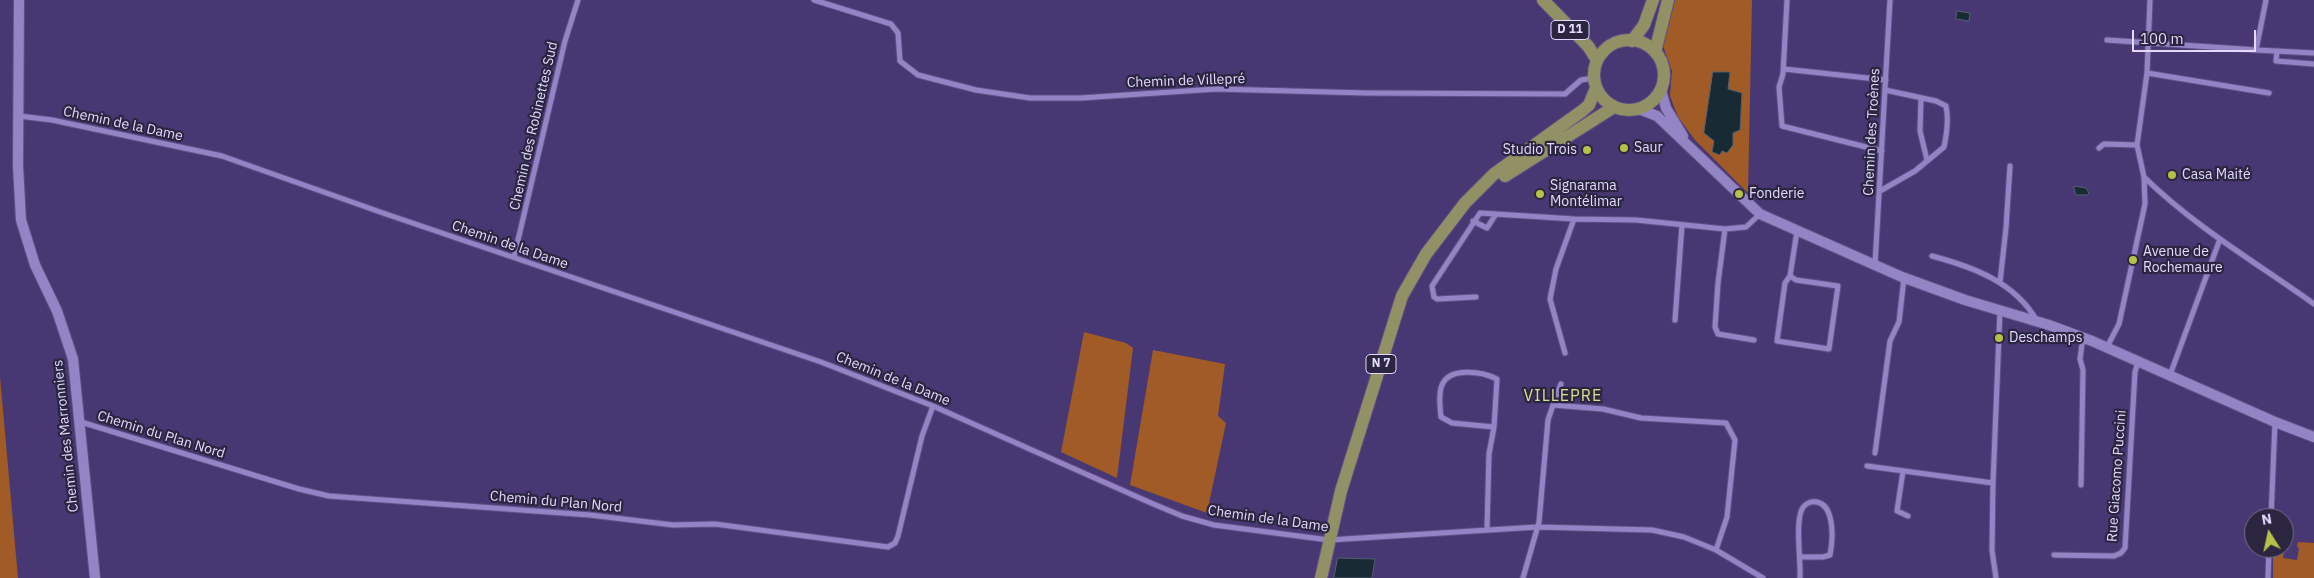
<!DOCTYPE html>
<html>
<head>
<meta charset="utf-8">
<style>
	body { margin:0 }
	#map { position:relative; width:2314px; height:578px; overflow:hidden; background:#473772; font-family:"IBM Plex Sans",sans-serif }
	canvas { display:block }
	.north { position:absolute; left:2244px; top:508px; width:50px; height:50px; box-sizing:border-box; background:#2b2540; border:1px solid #746d8c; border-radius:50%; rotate:350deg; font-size:14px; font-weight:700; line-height:20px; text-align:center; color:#e1dafe }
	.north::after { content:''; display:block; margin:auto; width:18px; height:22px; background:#b7c148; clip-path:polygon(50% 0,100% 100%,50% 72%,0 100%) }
	.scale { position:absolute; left:2132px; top:30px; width:124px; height:22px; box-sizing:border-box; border:2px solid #e1dafe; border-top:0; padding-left:6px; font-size:15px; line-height:18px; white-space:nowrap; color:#e1dafe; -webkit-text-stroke:4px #2b2540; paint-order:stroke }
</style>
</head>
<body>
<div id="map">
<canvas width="2314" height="578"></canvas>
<div class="north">N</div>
<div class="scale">100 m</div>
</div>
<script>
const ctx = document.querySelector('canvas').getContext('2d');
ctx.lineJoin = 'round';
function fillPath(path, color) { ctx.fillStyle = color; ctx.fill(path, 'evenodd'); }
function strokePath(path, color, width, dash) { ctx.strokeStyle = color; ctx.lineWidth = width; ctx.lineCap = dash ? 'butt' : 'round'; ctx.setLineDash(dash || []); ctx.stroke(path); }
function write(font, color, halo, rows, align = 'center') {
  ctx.font = font + ' "IBM Plex Sans",sans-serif'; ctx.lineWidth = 4.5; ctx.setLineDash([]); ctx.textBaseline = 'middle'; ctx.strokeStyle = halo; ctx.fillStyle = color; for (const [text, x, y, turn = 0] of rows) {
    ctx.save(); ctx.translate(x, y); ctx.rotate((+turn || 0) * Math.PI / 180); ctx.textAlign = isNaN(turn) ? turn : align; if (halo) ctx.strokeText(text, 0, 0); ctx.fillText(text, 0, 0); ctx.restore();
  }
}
fillPath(new Path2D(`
	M1675 0H1752L1748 193 1695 140 1678 117 1670 96 1672 71 1663 46Z
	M1084 332 1126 343 1133 348 1117 478 1061 452Z
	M1153 350 1225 364 1218 416 1226 423 1207 513 1130 485Z
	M0 377 18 578H0Z
	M2284 540 2286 541 2283 558 2297 560 2299 548 2297 547 2298 542 2314 543V578H2273V548H2284Z`), '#a15b26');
const water = new Path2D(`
	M1957 11 1970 13 1969 21 1956 19Z
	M1713 72H1730L1728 89 1742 93 1740 130 1733 133V145L1727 153 1722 151 1720 155 1712 152 1714 141 1704 133Z
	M2074 186 2086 188 2089 193 2087 195H2076Z
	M1338 558 1375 559 1372 578H1334Z`);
fillPath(water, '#182b35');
strokePath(water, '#546071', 1);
const street = new Path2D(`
	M814 0 891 24 898 33 900 61 918 75 976 90 1030 98H1081L1216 89 1366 93 1565 94 1581 80 1594 78
	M1787 0 1783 74 1779 87 1782 126 1882 151
	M2107 40 2256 50 2266 0
	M2256 50 2314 53
	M2277 51 2276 61 2314 64
	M1784 69 1886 80
	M2147 73 2269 93
	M1921 99 1920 131 1927 160
	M19 116 52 120 222 156 383 213 821 362 933 406 1151 503 1182 516 1214 525 1329 540 1537 527 1652 530 1684 537 1716 550 1763 578
	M2099 148 2104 144 2137 145
	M2144 177C2195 227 2257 263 2314 304
	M1880 191 1915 171 1944 147C1947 133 1949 120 1946 106L1936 101 1885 90
	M1473 221 1487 228 1496 214
	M1725 229 1718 283 1715 327 1718 334 1754 340
	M1932 256C1973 267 2015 282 2037 321
	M514 257 565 41 578 0
	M1875 265 1890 0
	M1790 276 1796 280 1838 286 1829 349 1777 341 1785 283 1790 276 1797 231
	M2000 282 2006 228 2010 166
	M1476 297 1437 299 1434 297 1432 286 1480 213 1574 219 1636 220 1725 229 1746 227 1760 214
	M1675 320 1682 225
	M2107 347 2119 324 2145 204 2144 177 2137 145 2147 73 2150 0
	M1565 353 1550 299 1556 269 1574 219
	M2170 375 2220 239
	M1553 405 1561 384
	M81 422 299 489 329 496 590 515 673 525 715 524 888 547 895 543 898 536 922 436 933 406
	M1875 453 1890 341 1899 322 1904 278
	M1867 466 1993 483
	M1903 471 1897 511 1908 516
	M2081 485 2083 370 2080 359 2083 337
	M2271 518 2275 422
	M1487 529 1489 454 1494 427 1497 379C1483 372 1450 366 1442 385 1438 394 1440 408 1441 417L1452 423 1494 427
	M2054 555 2114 556 2121 553 2125 548 2135 372 2138 362
	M1523 578 1539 522 1548 420 1553 405 1603 409 1641 418 1726 423 1735 440 1727 517 1716 550
	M1800 578C1801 560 1795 524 1802 509 1804 505 1808 503 1811 502 1836 499 1833 540 1830 555L1823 557H1801
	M1996 578 1992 550 1993 483 2000 310
	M2268 578 2269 548`);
const secondary = new Path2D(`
	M19 0 18 166 21 220 35 265 57 311 73 359 95 578
	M1661 90 1666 108 1683 136
	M1639 109 1657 116 1760 214 1902 277 1965 300 2049 325 2092 341 2275 422 2314 437`);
const primary = new Path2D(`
	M1543 0 1588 46 1597 60
	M1594 75a35 35 0 1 1 70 0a35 35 0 1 1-70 0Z
	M1632 41 1644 25 1653 0
	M1655 52 1668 0
	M1505 176 1614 107
	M1321 578 1341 491 1402 296 1426 254 1465 203 1494 174 1582 111 1589 105 1596 88`);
strokePath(street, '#605184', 7);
strokePath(secondary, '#605184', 12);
strokePath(primary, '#605184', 14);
strokePath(street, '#9384c6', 5);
strokePath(secondary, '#9384c6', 10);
strokePath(primary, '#919165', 12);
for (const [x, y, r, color] of [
	[1624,148,5,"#b7c148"],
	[1587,150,5,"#b7c148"],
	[2172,175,5,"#b7c148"],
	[1540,194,5,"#b7c148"],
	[1739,194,5,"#b7c148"],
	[2133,260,5,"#b7c148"],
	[1999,338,5,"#b7c148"]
]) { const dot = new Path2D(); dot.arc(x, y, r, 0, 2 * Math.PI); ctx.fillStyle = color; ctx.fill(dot); strokePath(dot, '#2b2540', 2); }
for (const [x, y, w] of [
	[1570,30,38],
	[1381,364,30]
]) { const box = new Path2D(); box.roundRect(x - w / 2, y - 9.5, w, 19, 4); ctx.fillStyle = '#2b2540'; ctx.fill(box); strokePath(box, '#e1dafe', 1); }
write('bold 12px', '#e1dafe', null, [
	["D 11",1570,30],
	["N 7",1381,364]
]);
write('14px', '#e1dafe', '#2b2540', [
	["Chemin de Villepré",1186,81,-2],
	["Chemin de la Dame",123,124,12],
	["Chemin des Robinettes Sud",534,126,-77],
	["Chemin des Troènes",1872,132,-87],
	["Chemin de la Dame",510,245,19],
	["Chemin de la Dame",893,379,22],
	["Chemin du Plan Nord",161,435,17],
	["Chemin des Marronniers",66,436,-96],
	["Rue Giacomo Puccini",2117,476,-86],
	["Chemin du Plan Nord",556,502,5],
	["Chemin de la Dame",1268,519,8]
]);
write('14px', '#e1dafe', '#2b2540', [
	["Saur",1634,148],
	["Studio Trois",1577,150,"right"],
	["Casa Maité",2182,175],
	["Signarama",1550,186],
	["Montélimar",1550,202],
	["Fonderie",1749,194],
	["Avenue de",2143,252],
	["Rochemaure",2143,268],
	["Deschamps",2009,338]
], 'left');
ctx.letterSpacing = '1px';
write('16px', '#d6e092', '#2b2540', [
	["VILLEPRE",1563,396]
]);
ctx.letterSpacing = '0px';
</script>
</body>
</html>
